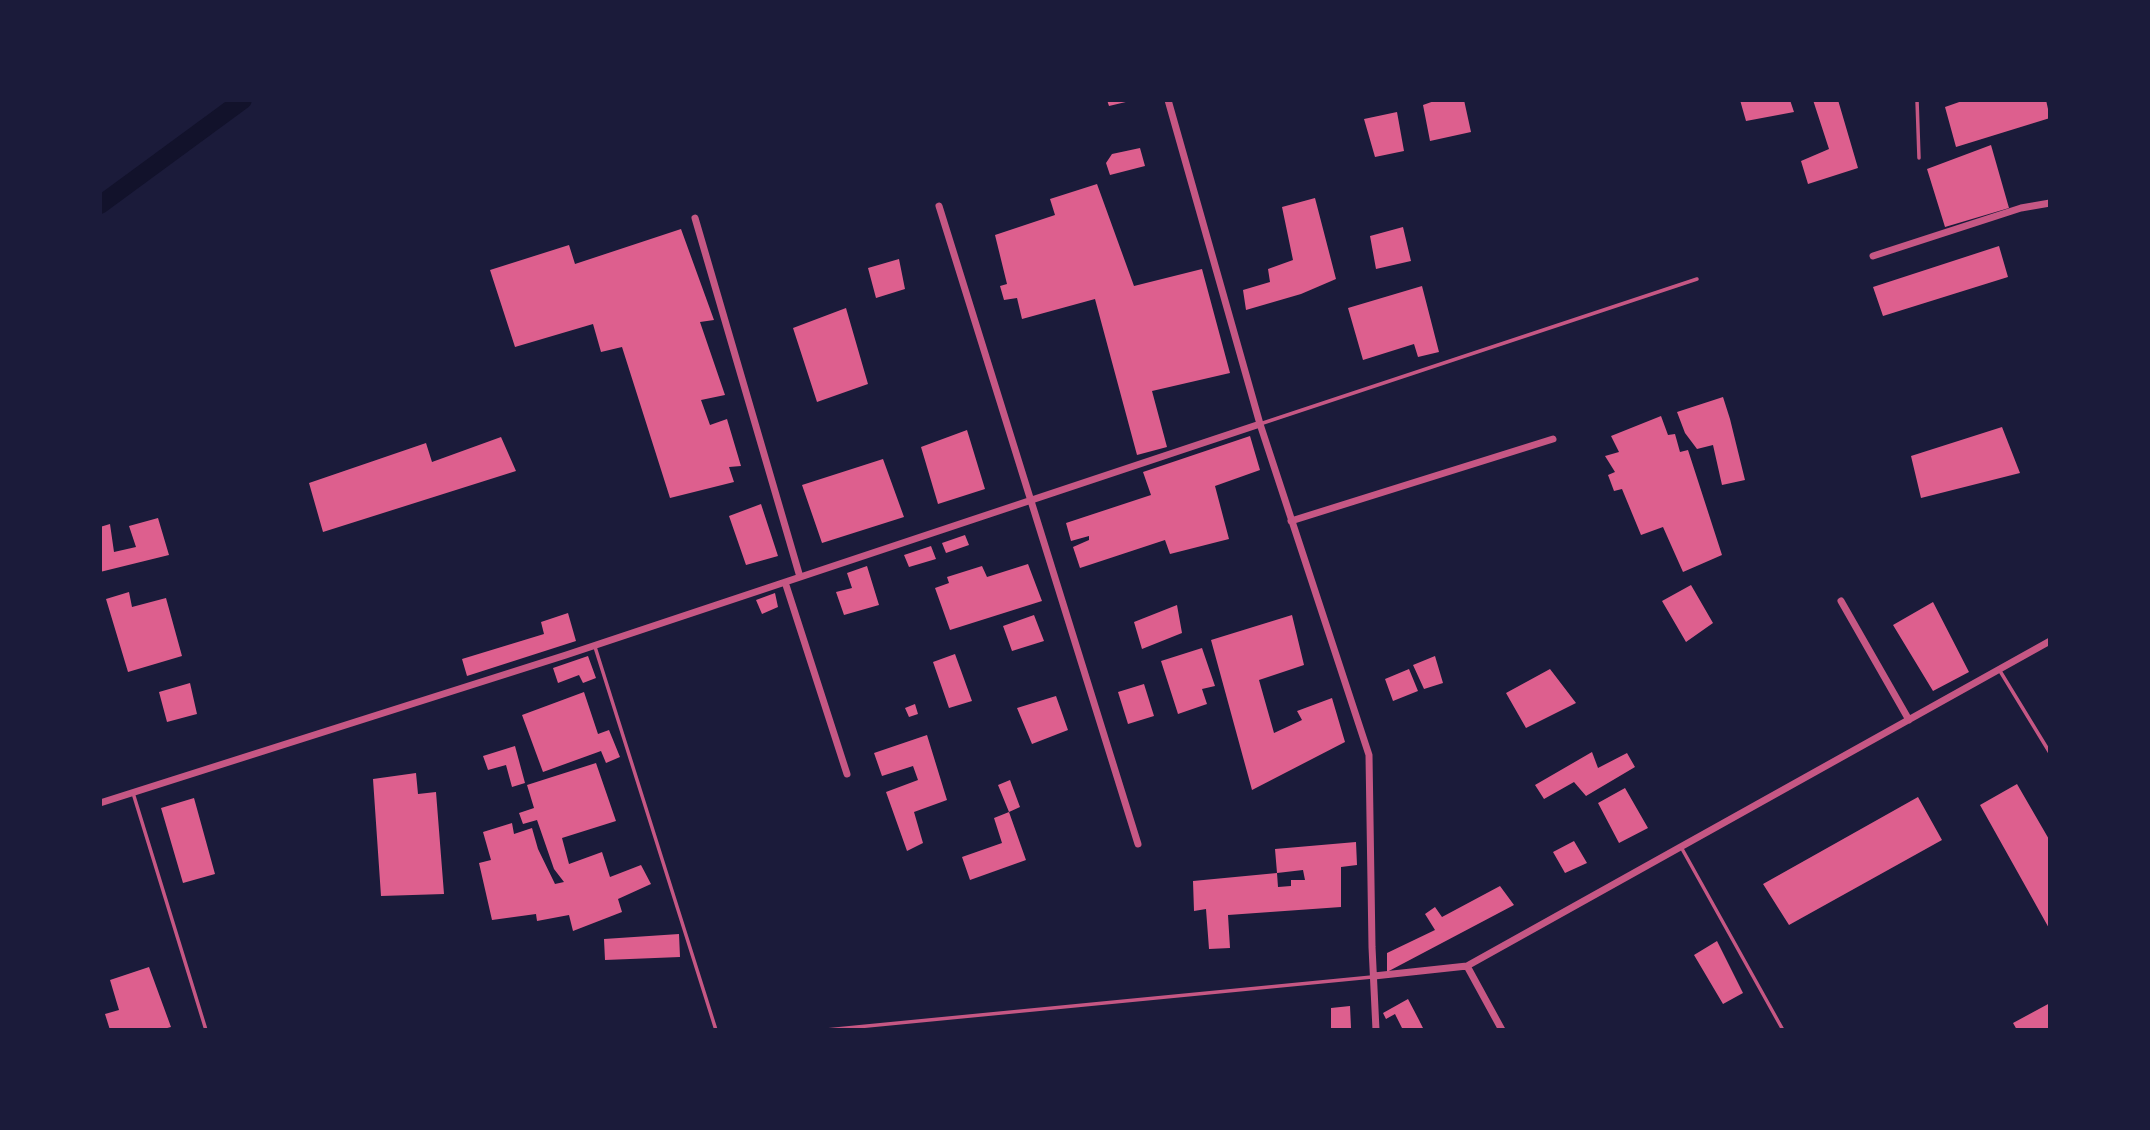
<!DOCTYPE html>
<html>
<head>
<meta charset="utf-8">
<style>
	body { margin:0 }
	#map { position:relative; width:2150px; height:1130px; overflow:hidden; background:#1b1b3a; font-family:"PT Sans",sans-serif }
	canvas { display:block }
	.frame { position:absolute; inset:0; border:102px solid #1b1b3a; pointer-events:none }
</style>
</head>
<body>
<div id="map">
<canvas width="2150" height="1130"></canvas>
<div class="frame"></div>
</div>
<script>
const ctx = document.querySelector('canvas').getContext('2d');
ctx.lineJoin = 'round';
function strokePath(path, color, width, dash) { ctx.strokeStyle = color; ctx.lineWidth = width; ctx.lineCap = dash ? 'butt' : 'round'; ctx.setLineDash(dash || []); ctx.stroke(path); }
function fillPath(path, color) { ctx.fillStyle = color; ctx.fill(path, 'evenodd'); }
strokePath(new Path2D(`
	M100 205 243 100`), '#12122b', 18);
fillPath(new Path2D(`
	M1107 100H1130V101L1109 106Z
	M1437 100H1464L1471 132 1430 141 1423 105Z
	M1740 100H1790L1794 112 1746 121Z
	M1813 100H1838L1858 168 1808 184 1801 161 1829 149Z
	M1965 100H2046L2050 118 1956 147 1945 107Z
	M1397 112 1404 151 1375 157 1364 119Z
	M1991 145 2009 208 1945 227 1927 169Z
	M1140 148 1145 166 1110 175 1106 163 1112 154Z
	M1097 184 1134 286 1202 269 1230 373 1152 391 1167 447 1137 455 1095 299 1022 319 1017 298 1004 300 1000 286 1007 284 995 235 1055 215 1050 199Z
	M1315 198 1336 279 1301 294 1246 310 1243 290 1270 282 1268 269 1293 260 1282 207Z
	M1403 227 1411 261 1376 269 1370 236Z
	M681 229 714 320 700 322 725 395 701 400 710 425 727 419 741 466 729 467 734 482 670 498 622 347 601 352 593 324 515 347 490 270 569 245 575 264Z
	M1999 246 2008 277 1883 316 1873 287Z
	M899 259 905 289 876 298 868 268Z
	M1422 286 1439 352 1418 357 1414 344 1363 360 1348 308Z
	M846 308 868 384 817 402 793 328Z
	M1723 397 1730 419 1745 480 1722 485 1713 445 1697 449 1685 433 1677 412Z
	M1661 416 1668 435 1675 434 1680 452 1688 450 1722 555 1683 572 1663 527 1641 535 1622 489 1614 491 1608 475 1615 472 1605 456 1619 452 1611 436Z
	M2002 427 2020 473 1921 498 1911 456Z
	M967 430 985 489 938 504 921 447Z
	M1250 436 1260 470 1215 486 1229 539 1170 554 1165 540 1080 568 1073 547 1089 540V536L1071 541 1066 523 1151 495 1143 472Z
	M501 437 516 471 323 532 309 483 426 443 432 462Z
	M883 459 904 517 822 543 802 485Z
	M761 504 778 556 746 565 729 516Z
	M158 518 169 555 100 572V527L110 524 114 552 136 547 129 526Z
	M965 535 969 545 946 553 942 543Z
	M931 546 936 559 909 567 904 555Z
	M1028 564 1042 601 950 630 935 588 949 583 947 577 982 566 987 577Z
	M867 566 879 605 844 615 836 592 852 588 847 573Z
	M1691 585 1713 623 1686 642 1662 601Z
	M129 592 132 607 166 598 182 656 128 672 106 599Z
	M775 593 778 607 762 614 756 600Z
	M1933 602 1969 672 1933 691 1893 625Z
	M1177 605 1182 633 1142 649 1134 622Z
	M568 613 576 641 467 676 462 659 544 634 541 622Z
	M1034 615 1044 641 1012 651 1003 626Z
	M1292 615 1304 665 1259 680 1274 733 1302 720 1297 711 1332 698 1345 742 1252 790 1211 640Z
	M1202 648 1215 686 1202 689 1207 704 1178 714 1161 661Z
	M955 654 972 701 949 708 933 662Z
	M588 656 596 678 583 683 579 675 558 683 553 668Z
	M1435 656 1443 683 1424 689 1413 665Z
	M1409 669 1418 691 1393 701 1385 679Z
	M1550 669 1576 703 1526 728 1506 693Z
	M190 683 197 714 167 722 159 692Z
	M1144 684 1154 716 1128 724 1118 692Z
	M584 692 598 734 609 730 620 757 606 763 601 751 543 772 522 715Z
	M1056 696 1068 730 1032 744 1017 708Z
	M915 704 918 714 909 717 905 708Z
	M927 735 947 800 914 812 923 843 907 851 886 792 918 780 913 766 882 776 874 753Z
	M515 746 525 783 512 787 506 765 488 770 483 756Z
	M1592 752 1598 768 1627 753 1635 767 1586 796 1574 782 1544 799 1535 785Z
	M596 763 616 821 562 838 569 864 602 852 610 877 641 865 651 884 618 899 622 912 573 931 569 915 537 921 536 914 492 920 479 863 491 860 483 832 512 823 514 834 532 828 538 849 555 884 564 882 554 869 537 820 523 824 519 813 534 808 527 785Z
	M416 773 418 794 436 792 444 894 381 896 373 779Z
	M1010 780 1020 807 1009 812 1026 860 970 880 962 857 1002 843 994 818 1009 812 998 785Z
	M2017 784 2050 841V930L1980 805Z
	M1625 788 1648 828 1619 843 1598 803Z
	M1918 797 1942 840 1789 925 1763 884Z
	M194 798 215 874 183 883 161 808Z
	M1574 841 1587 863 1565 873 1553 852Z
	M1356 842 1357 865 1341 867V907L1228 915 1230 948 1209 949 1206 909 1194 911 1193 881 1277 873 1278 887 1291 886V880H1305L1303 870 1277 873 1275 849Z
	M1500 886 1514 905 1387 972V953L1435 930 1425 914 1435 907 1442 917Z
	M679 934 680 957 605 960 604 939Z
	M1717 941 1743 993 1723 1004 1694 955Z
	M149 967 171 1027 160 1030H110L105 1014 119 1010 110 980Z
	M1408 999 1419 1020 1424 1030H1397L1402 1028 1395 1014 1386 1019 1383 1013Z
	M2050 1003V1030H2017L2013 1023Z
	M1350 1006 1351 1028 1331 1029V1008Z`), '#dd5f8e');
strokePath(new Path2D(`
	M1917 100 1919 158
	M1260 424 1697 279
	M595 647 716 1030
	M2000 671 2050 753
	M133 793 206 1030
	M1681 847 1783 1030
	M826 1030 1372 977`), '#c65784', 3.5);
strokePath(new Path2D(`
	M1168 100 1260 424 1369 755 1372 947 1376 1030
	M939 206 1138 844
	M695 218 800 577
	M1873 256 2021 208 2050 203
	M1291 521 1553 439
	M785 582 847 774
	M1841 601 1909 720
	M100 803 566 655 1260 424
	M1374 976 1467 966
	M1502 1030 1467 966 2050 641`), '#c65784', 7);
</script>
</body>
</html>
